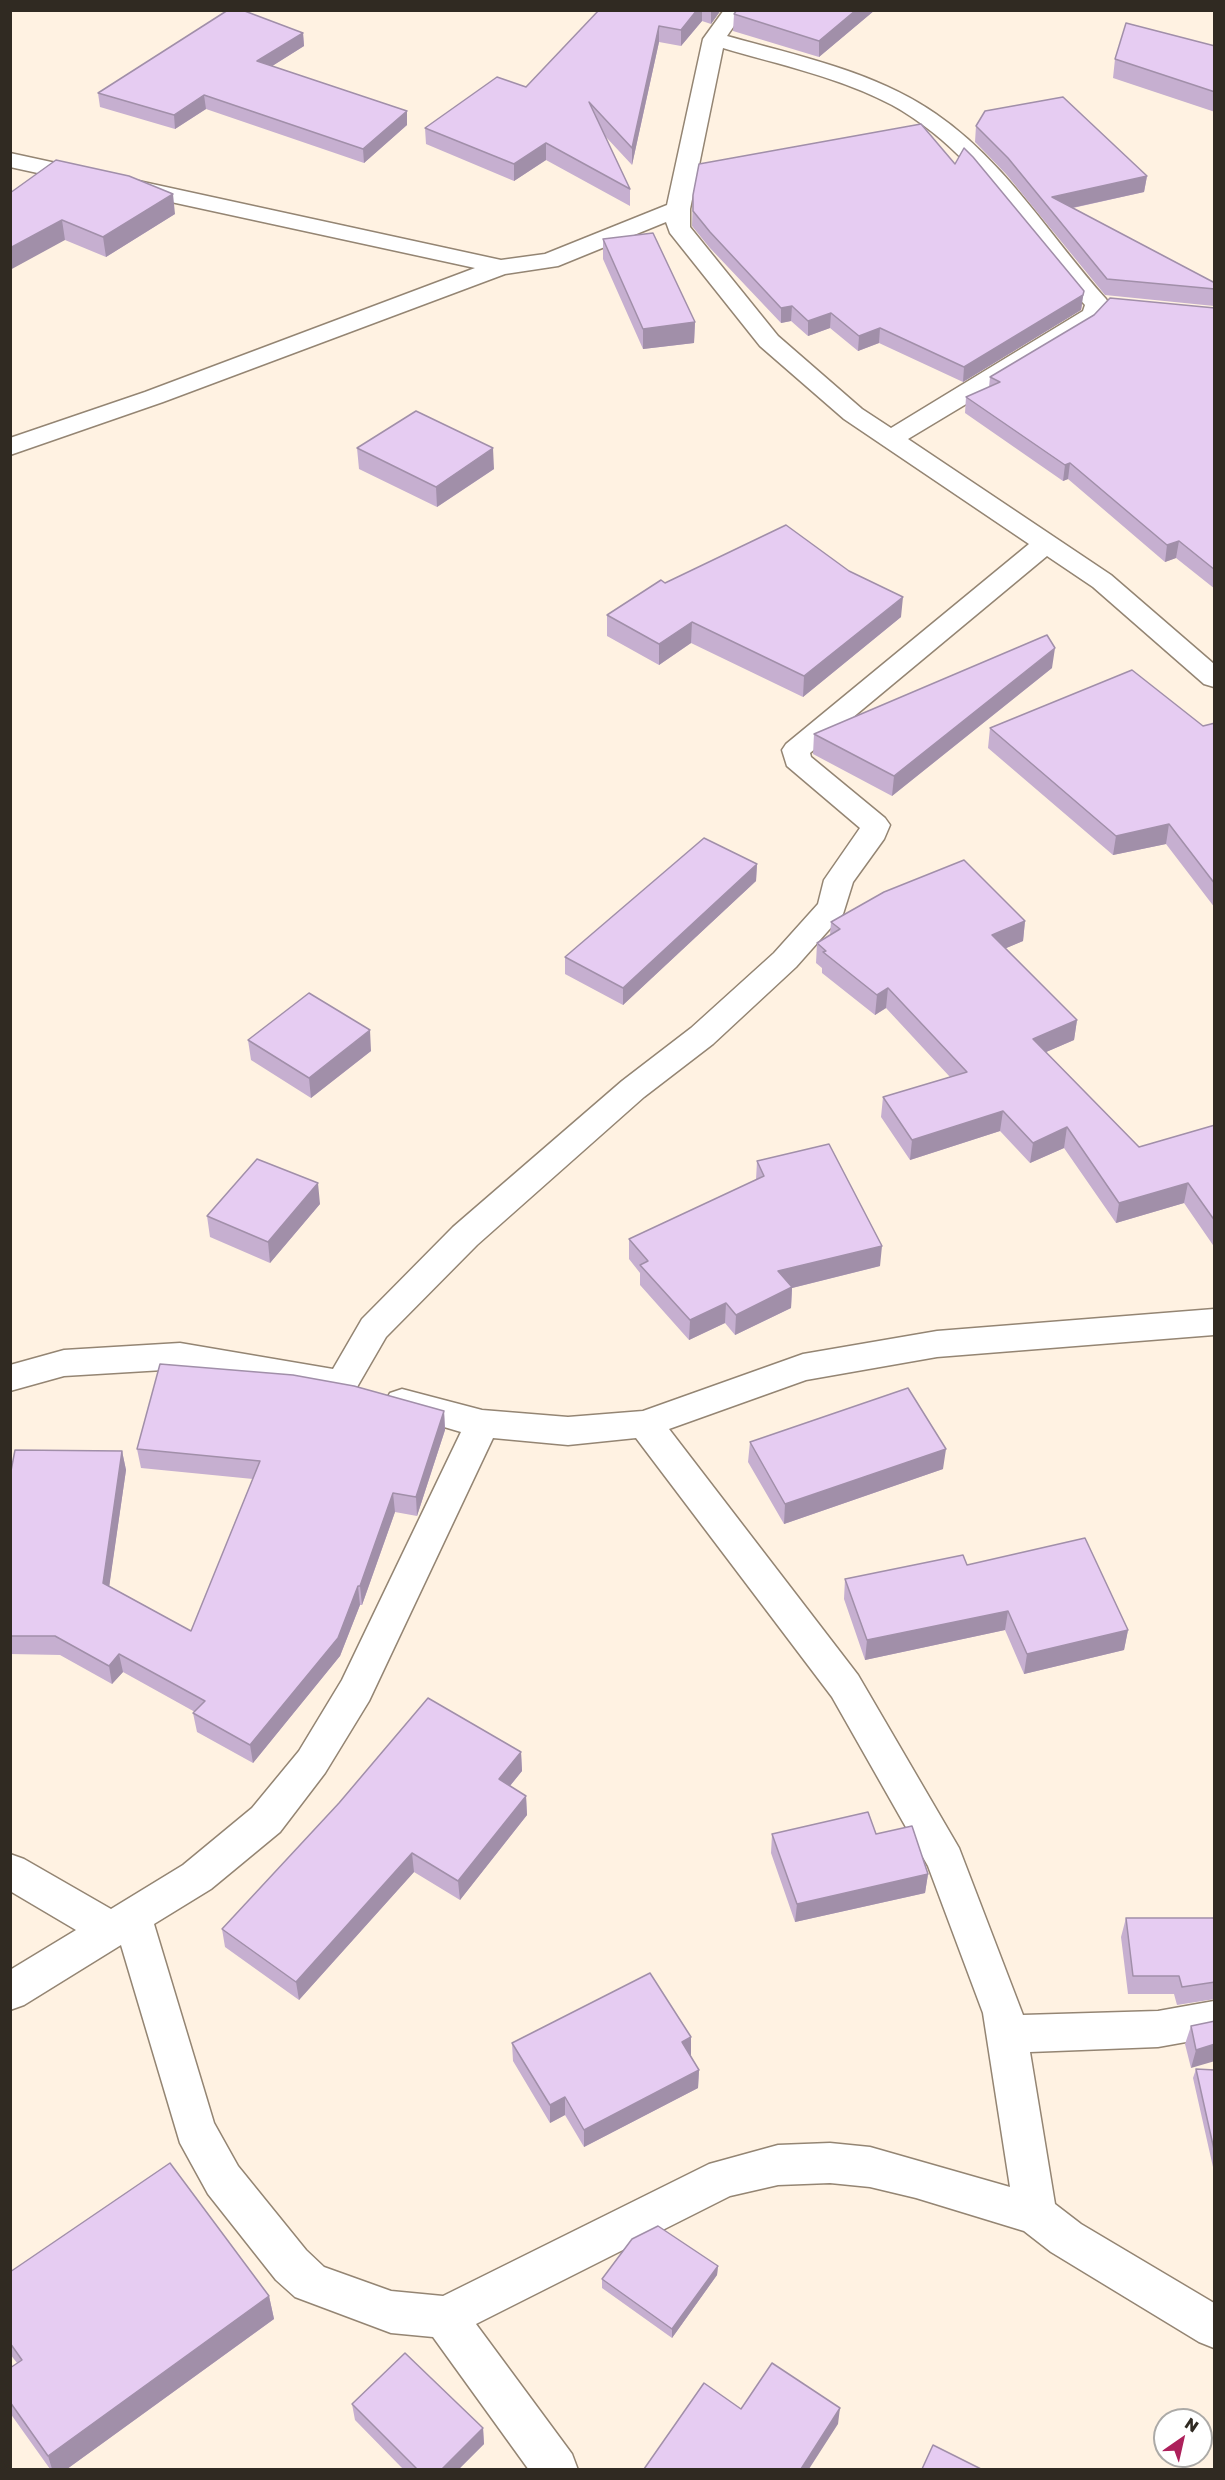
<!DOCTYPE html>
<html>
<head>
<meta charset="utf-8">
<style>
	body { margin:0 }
	#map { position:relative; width:1225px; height:2480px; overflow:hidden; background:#fff2e2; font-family:"Golos Text",sans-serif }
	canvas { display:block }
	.frame { position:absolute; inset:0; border:12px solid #302a22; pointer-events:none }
	.north { position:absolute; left:1153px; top:2408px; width:60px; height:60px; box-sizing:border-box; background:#fff; border:2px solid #acaaa7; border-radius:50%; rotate:34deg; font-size:16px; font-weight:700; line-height:24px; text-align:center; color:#302a22 }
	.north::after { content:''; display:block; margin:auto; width:21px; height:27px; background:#ad205b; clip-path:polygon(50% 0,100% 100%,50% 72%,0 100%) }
</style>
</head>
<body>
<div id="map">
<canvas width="1225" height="2480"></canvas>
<div class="frame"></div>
<div class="north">N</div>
</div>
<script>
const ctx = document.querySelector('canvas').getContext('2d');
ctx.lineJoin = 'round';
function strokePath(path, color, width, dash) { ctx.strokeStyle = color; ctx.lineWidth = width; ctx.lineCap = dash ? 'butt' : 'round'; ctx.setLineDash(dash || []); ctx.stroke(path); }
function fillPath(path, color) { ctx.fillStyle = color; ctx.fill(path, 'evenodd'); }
const minor = new Path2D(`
	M724 10H745L727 36C798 56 874 71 936 114 1005 161 1051 238 1106 299L1109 304 1103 319 1091 329 908 439 1111 575 1214 664V687L1204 684 1093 587 1047 556 810 753 811 757 885 818 890 825 884 839 853 882 843 914 796 967 713 1044 644 1097 477 1245 386 1337 353 1394 341 1398 180 1369 64 1376 10 1391V1365L64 1350 180 1343 333 1369 362 1319 453 1227 622 1081 691 1028 774 953 818 904 824 880 860 828 787 766 782 750 786 744 1029 544 844 419 760 346 670 233 666 222 558 266 505 274 163 402 10 455V438L145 392 475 268 10 167V153L501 260 545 254 667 205 703 39ZM723 48C780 65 839 77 892 105 974 150 1024 236 1085 305L1083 311 891 428 862 409 778 336 690 227V209Z
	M1214 1309V1335L937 1357 806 1380 669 1429 858 1675 959 1848 1023 2015 1158 2011 1214 2001V2037L1158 2047 1030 2052 1055 2204 1081 2224 1214 2303V2348L1199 2342 1051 2252 1024 2231 916 2198 870 2187 830 2183 778 2185 730 2196 476 2324 572 2454 578 2470H529L433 2337 391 2333 295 2297 276 2280 208 2194 180 2143 121 1945 24 2005 10 2010V1970L76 1930 10 1891V1854L24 1859 111 1909 183 1865 252 1808 299 1751 342 1680 461 1432 390 1411 385 1402 390 1393 402 1389 482 1410 568 1417 643 1411 803 1354 937 1331ZM493 1438 568 1445 636 1438 832 1697 928 1866 983 2013 1010 2187 870 2147 830 2143 778 2145 709 2164 443 2296 391 2291 324 2267 306 2250 238 2166 214 2123 154 1924 211 1889 280 1832 325 1773 369 1701Z`);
strokePath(minor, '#948573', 3);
fillPath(minor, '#fff');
fillPath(new Path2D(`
	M599 10H721L711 24 702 21 681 46 659 42 632 165 605 136 630 189V206L546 160 514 181 426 144 425 128 526 87Z
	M737 10H875L819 57 733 31 734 14Z
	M303 33 304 46 272 66 407 111V125L364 163 206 109 175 129 100 107 98 93Z
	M1215 46V112L1113 78 1115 59Z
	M976 126 1147 176 1144 192 1073 208 1215 283V589L1176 558 1165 562 1068 479 1063 481 965 413 966 397 989 387 990 377 1214 308V306L1105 295 1006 174 975 142Z
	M955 164 1082 305 1081 310 963 382 879 343 858 351 830 328 808 336 791 321 781 323 709 247 692 226 693 195Z
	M10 193 175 214 106 257 65 240Z
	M603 239 695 322 694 343 643 349 603 259Z
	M357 448 494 469 437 507 359 469Z
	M665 583 901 617 803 697 691 643 659 665 607 636V615Z
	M1052 668 892 796 813 754 814 734Z
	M1215 723V908L1166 844 1113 855 988 748 990 728 1203 726Z
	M757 864 756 881 623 1005 565 974V957Z
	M1025 921 1023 941 1006 948 1077 1020 1074 1040 1046 1052 1139 1147 1215 1125V1248L1184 1203 1116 1223 1064 1148 1030 1163 1000 1131 910 1160 881 1117 883 1097 950 1077 886 1008 875 1015 822 973V968L816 963 817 943 830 935 831 922Z
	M248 1040 371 1051 311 1098 251 1060Z
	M757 1161 880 1266 792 1288 791 1308 735 1335 725 1323 689 1340 640 1285V1273L629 1259V1239L756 1180Z
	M320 1204 270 1263 210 1237 207 1216Z
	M444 1411 445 1430 417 1516 395 1512 362 1605H360L340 1656 253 1763 197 1732 193 1713 195 1712 123 1672 112 1684 60 1655 10 1654V1476L122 1451 126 1470 109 1586 191 1631 253 1479 141 1468 137 1449Z
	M750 1442 943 1469 784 1524 748 1462Z
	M967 1565 1128 1630 1124 1650 1024 1674 1005 1630 865 1660 844 1599 845 1579Z
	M521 1752 522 1771 510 1786 526 1796 527 1815 460 1900 414 1872 299 2000 225 1947 222 1929Z
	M772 1834H876L928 1874 925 1893 795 1922 771 1853Z
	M1126 1918H1215V1999L1177 2005 1174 1994H1128L1121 1937Z
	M1215 2021 1191 2068 1185 2044 1191 2026Z
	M691 2037 690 2056 699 2070 698 2088 584 2147 565 2115 550 2123 513 2061 512 2043Z
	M1196 2069 1215 2070V2176L1193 2078Z
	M718 2266 717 2275 672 2338 602 2288V2279Z
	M10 2272 269 2296 274 2319 67 2469H50L10 2413V2368L17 2363 10 2354Z
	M352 2404 483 2428 484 2444 459 2469H403L355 2420Z`), '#c6afd0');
fillPath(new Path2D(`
	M697 10H702V21L681 46V30Z
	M711 10H721L711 24Z
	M856 10H875L819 57V41Z
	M659 26V42L632 165V148Z
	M303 33 304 46 258 75 257 61Z
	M204 95 206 109 175 129 174 115Z
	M407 111V125L364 163 363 149Z
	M546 143V160L514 181V164Z
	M1147 176 1144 192 1053 212 1052 197Z
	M173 194 175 214 106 257 103 237Z
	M62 220 65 240 10 270V248Z
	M1084 291 1081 310 963 382 964 367Z
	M792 306 791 321 781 323V308Z
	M831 313 830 328 808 336V321Z
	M695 322 694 343 643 349V329Z
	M880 328 879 343 858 351 859 336Z
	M493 448 494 469 437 507 436 487Z
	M1070 463 1068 479 1063 481 1065 465Z
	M1179 541 1176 558 1165 562 1167 545Z
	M903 597 901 617 803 697 804 676Z
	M692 622 691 643 659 665V644Z
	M1055 648 1052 668 892 796 894 776Z
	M1169 824 1166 844 1113 855 1116 836Z
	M757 864 756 881 623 1005V988Z
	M1025 921 1023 941 990 955 992 935Z
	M888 988 886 1008 875 1015 877 995Z
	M1077 1020 1074 1040 1030 1059 1033 1039Z
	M370 1030 371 1051 311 1098 309 1078Z
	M1003 1111 1000 1131 910 1160 912 1140Z
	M1067 1127 1064 1148 1030 1163 1033 1143Z
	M318 1183 320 1204 270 1263 268 1242Z
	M1188 1183 1184 1203 1116 1223 1119 1203Z
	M882 1246 880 1266 792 1288 791 1308 735 1335 736 1315 778 1271Z
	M726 1303 725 1323 689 1340 690 1320Z
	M444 1411 445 1430 417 1516 416 1497Z
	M946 1449 943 1469 784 1524 785 1504Z
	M122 1451 126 1470 107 1602 103 1583Z
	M393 1493 395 1512 362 1605 360 1586Z
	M358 1586 360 1605 340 1656 253 1763 250 1745Z
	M1008 1611 1005 1630 865 1660 867 1640Z
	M1128 1630 1124 1650 1024 1674 1027 1654Z
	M119 1654 123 1672 112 1684 109 1666Z
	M521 1752 522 1771 500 1798 499 1779Z
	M526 1796 527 1815 460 1900 458 1881Z
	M412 1853 414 1872 299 2000 296 1982Z
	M928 1874 925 1893 795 1922 797 1904Z
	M691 2037V2055L681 2060 682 2042Z
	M1215 2044V2061L1191 2068 1196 2050Z
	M699 2070 698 2088 584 2147V2130Z
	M565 2097V2115L550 2123V2105Z
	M718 2266 717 2275 672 2338V2329Z
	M269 2296 274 2319 67 2469H52L48 2456Z
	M840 2408 838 2424 809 2469H801Z
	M483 2428 484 2444 459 2469H442Z`), '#a18fa9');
const building = new Path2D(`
	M228 10H242L303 33 257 61 407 111 363 149 204 95 174 115 98 93Z
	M599 10H697L681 30 659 26 632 148 589 102 630 189 546 143 514 164 425 128 497 77 526 87Z
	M737 10H856L819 41 734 14Z
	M1126 23 1215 46V92L1115 59Z
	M1063 97 1147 176 1052 197 1215 283V289L1107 279 1008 158 976 126 985 111Z
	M921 124 955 164 964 148 973 157 1084 291 1083 295 964 367 880 328 859 336 831 313 808 321 792 306 781 308 710 232 693 211V195L699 164Z
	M56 160 129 176 173 194 103 237 62 220 10 248V193Z
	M653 233 695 322 643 329 603 239Z
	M1110 298 1215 308V570L1179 541 1167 545 1070 463 1065 465 966 397 1000 382 990 377 1094 315Z
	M416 411 493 448 436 487 357 448Z
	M786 525 849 571 903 597 804 676 692 622 659 644 607 615 661 580 665 583Z
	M1047 635 1055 648 894 776 814 734Z
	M1132 670 1203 726 1215 723V884L1169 824 1116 836 990 728Z
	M704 838 757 864 623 988 565 957Z
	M964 860 1025 921 992 935 1077 1020 1033 1039 1139 1147 1215 1125V1221L1188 1183 1119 1203 1067 1127 1033 1143 1003 1111 912 1140 883 1097 967 1072 888 988 877 995 823 952 826 951 817 943 840 929 831 922 884 892Z
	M309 993 370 1030 309 1078 248 1040Z
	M829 1144 882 1246 778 1271 792 1287 736 1315 726 1303 690 1320 640 1265 648 1261 629 1239 764 1176 757 1161Z
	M257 1159 318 1183 268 1242 207 1216Z
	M160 1364 293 1375 354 1386 444 1411 416 1497 393 1493 360 1586H358L338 1638 250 1745 193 1713 205 1701 119 1654 109 1666 55 1636H10V1476L15 1450 122 1451 103 1583 191 1631 260 1461 137 1449Z
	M908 1388 946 1449 785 1504 750 1442Z
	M1085 1538 1128 1630 1027 1654 1008 1611 867 1640 845 1579 963 1555 967 1565Z
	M428 1698 521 1752 499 1779 526 1796 458 1881 412 1853 296 1982 222 1929 339 1803Z
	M868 1812 876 1834 912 1826 928 1874 797 1904 772 1834Z
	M1126 1918H1215V1982L1182 1987 1179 1976H1133Z
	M650 1973 691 2037 682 2042 699 2070 584 2130 565 2097 550 2105 512 2043Z
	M1215 2021V2044L1196 2050 1191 2026Z
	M1196 2069 1215 2070V2154Z
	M170 2163 269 2296 48 2456 10 2402V2368L22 2360 10 2343V2272Z
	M658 2226 718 2266 672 2329 602 2279 632 2239Z
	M405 2353 483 2428 442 2469H417L352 2404Z
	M772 2363 840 2408 801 2469H644L704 2383 741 2409Z
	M933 2445 981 2469H922Z`);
fillPath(building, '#e6ccf2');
strokePath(building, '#a18fa9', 1.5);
</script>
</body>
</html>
